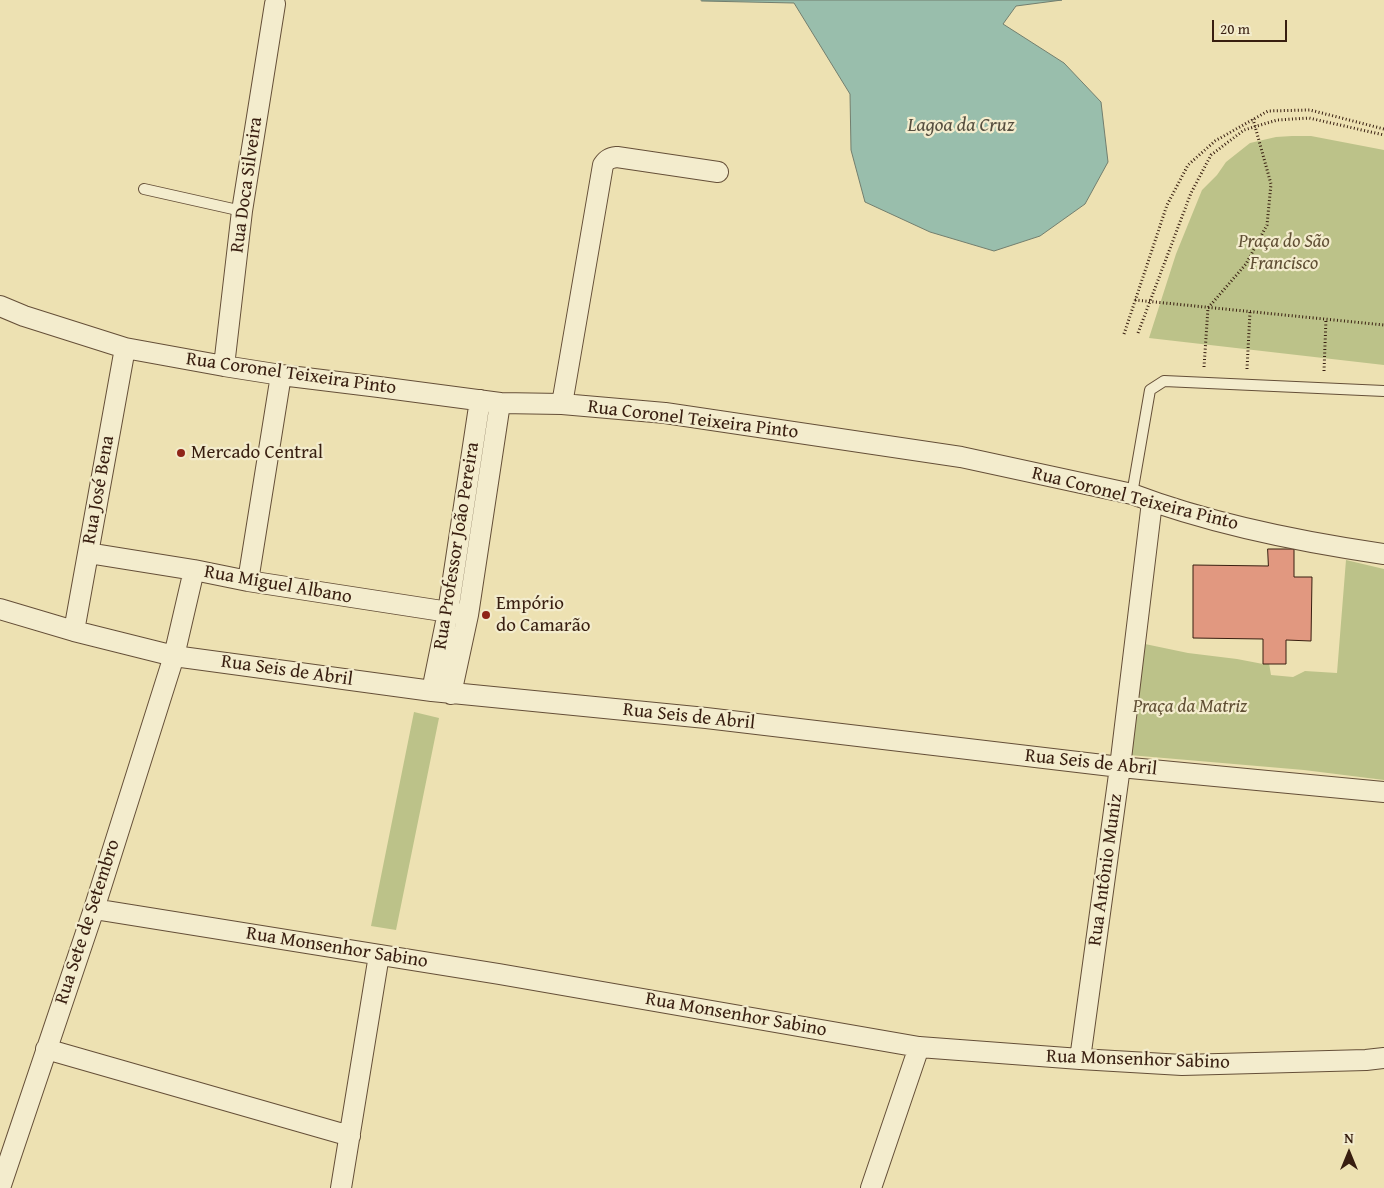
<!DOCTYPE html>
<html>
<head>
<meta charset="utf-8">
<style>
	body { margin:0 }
	#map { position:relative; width:1384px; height:1188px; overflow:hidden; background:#ede1b2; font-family:"Gentium Book Plus",serif }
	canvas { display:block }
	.north { position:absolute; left:1324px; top:1128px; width:50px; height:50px; -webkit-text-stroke:4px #f3eccd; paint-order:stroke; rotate:0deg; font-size:14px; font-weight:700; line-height:20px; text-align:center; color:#381e10 }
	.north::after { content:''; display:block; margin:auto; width:18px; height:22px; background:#381e10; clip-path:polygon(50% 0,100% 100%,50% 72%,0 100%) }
	.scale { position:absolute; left:1212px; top:20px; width:75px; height:22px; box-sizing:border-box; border:2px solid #381e10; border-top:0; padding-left:6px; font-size:15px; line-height:18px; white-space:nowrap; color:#381e10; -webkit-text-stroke:4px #f3eccd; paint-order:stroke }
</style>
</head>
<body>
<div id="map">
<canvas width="1384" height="1188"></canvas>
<div class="north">N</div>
<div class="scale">20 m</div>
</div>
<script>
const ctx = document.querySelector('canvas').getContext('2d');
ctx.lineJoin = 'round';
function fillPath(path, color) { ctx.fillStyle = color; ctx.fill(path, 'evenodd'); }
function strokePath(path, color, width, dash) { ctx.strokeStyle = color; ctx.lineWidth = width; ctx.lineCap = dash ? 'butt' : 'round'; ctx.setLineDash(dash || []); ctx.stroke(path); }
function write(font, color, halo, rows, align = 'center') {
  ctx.font = font + ' "Gentium Book Plus",serif'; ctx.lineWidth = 4.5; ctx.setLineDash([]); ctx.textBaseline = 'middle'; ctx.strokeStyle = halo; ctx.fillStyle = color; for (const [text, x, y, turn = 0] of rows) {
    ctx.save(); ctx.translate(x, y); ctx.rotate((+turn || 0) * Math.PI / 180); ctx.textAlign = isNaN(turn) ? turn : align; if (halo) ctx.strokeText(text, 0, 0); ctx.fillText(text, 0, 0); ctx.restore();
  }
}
fillPath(new Path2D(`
	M1292 136H1311L1384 150V365L1149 338 1176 254 1202 190 1217 175 1226 162 1250 143 1276 137Z
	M1346 560 1384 569V780L1304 770 1129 755 1145 644 1188 653 1237 659 1263 664 1269 663 1271 675 1293 677 1305 671 1337 673Z
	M414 712 439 718 396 930 371 926Z`), '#bcc289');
const water = new Path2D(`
	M701 0H1062L1016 6 1003 24 1064 63 1101 102 1108 162 1085 204 1040 236 994 251 930 232 865 202 851 150 850 94 794 3 702 1Z`);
fillPath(water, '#99beac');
strokePath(water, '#727e6e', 1);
const building = new Path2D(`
	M1268 549H1294V577H1312L1311 641 1286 640V664H1263V639L1193 638V565L1268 566Z`);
fillPath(building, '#e19880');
strokePath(building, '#381e10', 1);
const service = new Path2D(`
	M144 189 242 211
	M1132 494 1150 390 1164 381 1384 391`);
const minor = new Path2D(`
	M0 306 24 316 125 348 224 366 281 375 379 387 500 403 562 404 665 413 961 457 1132 494C1211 524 1301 542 1384 554
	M224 366 242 211 275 4
	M562 404 603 165C607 159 610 158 617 157L718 172
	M88 553 194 570 248 581 468 615
	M248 581 281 375
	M0 609 74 631 174 656 432 691 706 718 1120 767 1384 792
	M74 631 125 348
	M432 691 448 612 480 400
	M451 694 468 615 500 403
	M94 909 499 974 919 1047 1080 1059 1182 1065 1366 1060 1384 1058
	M46 1049 350 1136
	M1080 1059 1120 767 1152 502
	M0 1188 94 909 174 656 194 570
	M341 1188 379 955
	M871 1188 919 1047`);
strokePath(service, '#654f38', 12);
strokePath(minor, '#654f38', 22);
strokePath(new Path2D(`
	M1135 300 1384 325
	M1138 333 1191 193 1211 155 1244 130 1277 120 1309 118 1384 135
	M1124 334 1167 205 1188 165 1215 141 1268 111 1310 110 1384 129
	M1204 367 1208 308 1246 264 1267 225 1271 184 1253 119
	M1247 369 1250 312
	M1324 371 1326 319`), '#381e10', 3, [1, 2.5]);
strokePath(service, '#f3eccd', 10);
strokePath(minor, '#f3eccd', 20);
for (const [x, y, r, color] of [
	[181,453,5,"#8f2418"],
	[486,615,5,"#8f2418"]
]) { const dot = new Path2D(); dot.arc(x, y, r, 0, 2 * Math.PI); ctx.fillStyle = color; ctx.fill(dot); strokePath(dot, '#f3eccd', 2); }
write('19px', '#381e10', '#f3eccd', [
	["Rua Doca Silveira",247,185,-82],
	["Rua Coronel Teixeira Pinto",291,374,8],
	["Rua Coronel Teixeira Pinto",693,420,7],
	["Rua José Bena",99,490,-80],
	["Rua Coronel Teixeira Pinto",1135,499,14],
	["Rua Professor João Pereira",457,546,-81],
	["Rua Miguel Albano",278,585,10],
	["Rua Seis de Abril",287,671,8],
	["Rua Seis de Abril",689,717,6],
	["Rua Seis de Abril",1091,763,6],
	["Rua Antônio Muniz",1106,870,-82],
	["Rua Sete de Setembro",88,922,-72],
	["Rua Monsenhor Sabino",337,948,9],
	["Rua Monsenhor Sabino",736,1015,10],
	["Rua Monsenhor Sabino",1138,1060,2]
]);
write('italic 19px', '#604f34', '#f3eccd', [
	["Praça do São",1284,242],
	["Francisco",1284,264],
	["Praça da Matriz",1190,707]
]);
write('19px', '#381e10', '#f3eccd', [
	["Mercado Central",191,453],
	["Empório",496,604],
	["do Camarão",496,626]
], 'left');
write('italic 20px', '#554e3f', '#f3eccd', [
	["Lagoa da Cruz",961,126]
]);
</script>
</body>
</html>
